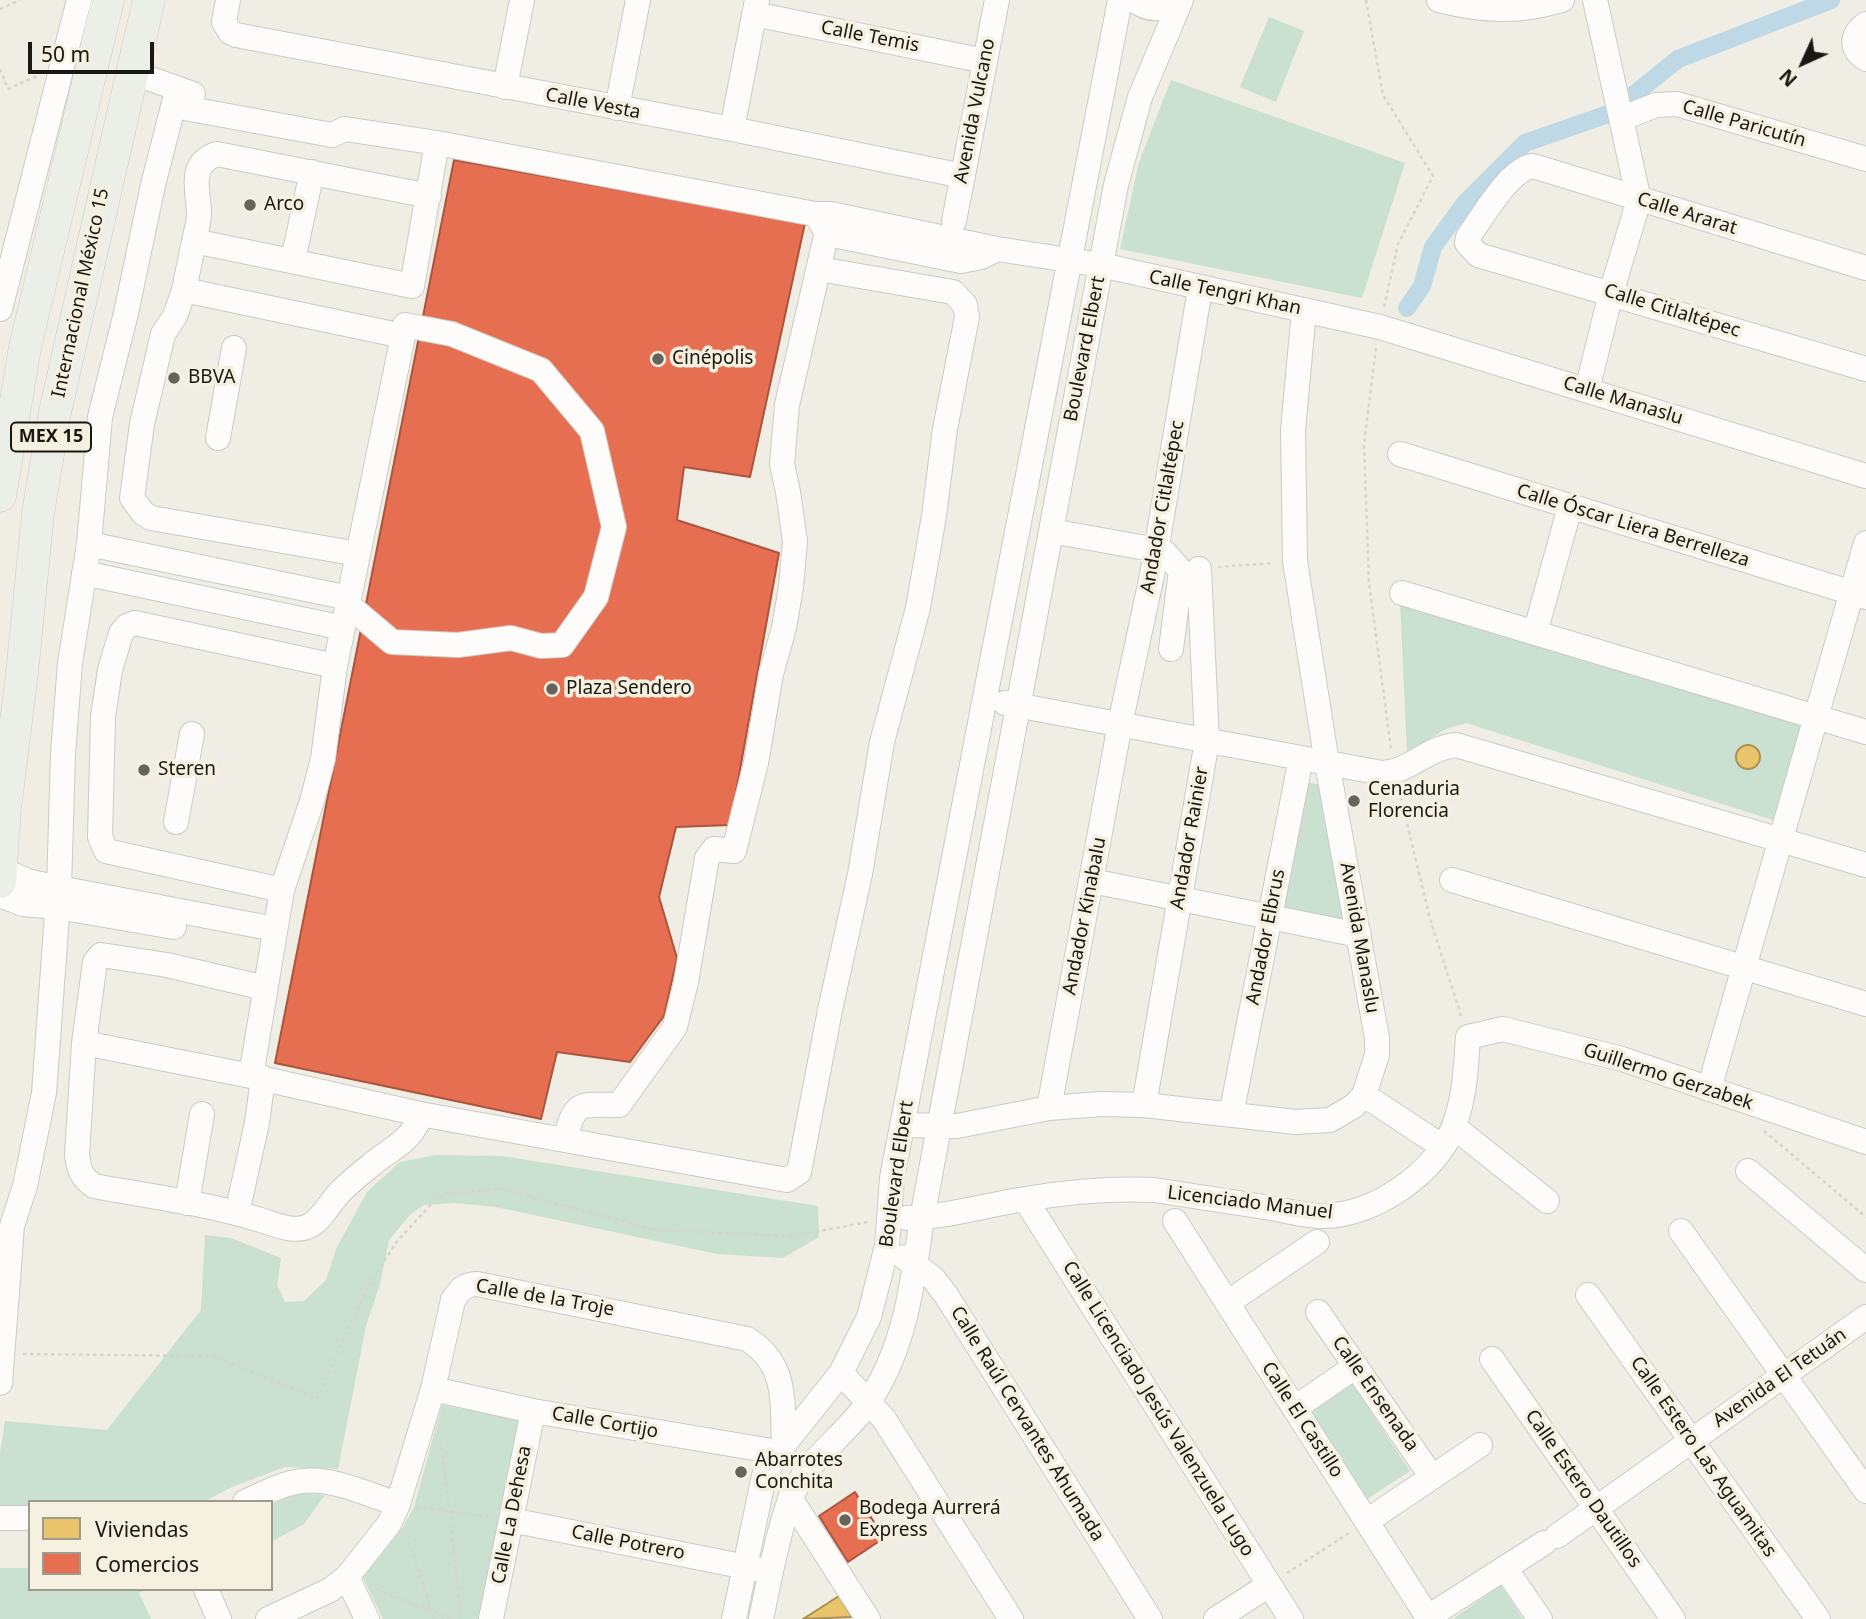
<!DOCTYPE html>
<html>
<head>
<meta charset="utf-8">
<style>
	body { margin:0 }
	#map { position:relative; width:1866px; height:1619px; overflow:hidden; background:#f0ede5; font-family:"Noto Sans",sans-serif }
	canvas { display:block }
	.legend { position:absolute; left:28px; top:1500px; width:245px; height:91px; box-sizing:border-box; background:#f5f0e0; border:2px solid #9d9a8e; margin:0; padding:9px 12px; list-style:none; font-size:21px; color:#1a1812 }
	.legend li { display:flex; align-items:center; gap:14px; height:35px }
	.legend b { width:35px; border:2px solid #9d9a8e }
	.north { position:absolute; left:1768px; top:28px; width:70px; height:70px; -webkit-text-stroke:5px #f5f0e0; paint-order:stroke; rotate:225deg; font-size:19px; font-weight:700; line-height:28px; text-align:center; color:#1a1812 }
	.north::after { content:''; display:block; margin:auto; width:24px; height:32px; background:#1a1812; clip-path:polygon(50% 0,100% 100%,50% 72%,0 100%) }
	.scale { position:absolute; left:28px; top:42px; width:126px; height:32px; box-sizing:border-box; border:4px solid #1a1812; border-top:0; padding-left:9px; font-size:21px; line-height:24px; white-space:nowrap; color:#1a1812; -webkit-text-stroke:5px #f5f0e0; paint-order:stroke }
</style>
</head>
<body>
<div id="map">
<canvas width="1866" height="1619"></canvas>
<ul class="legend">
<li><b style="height:19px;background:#e9c46a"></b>Viviendas</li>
<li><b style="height:19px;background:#e76f51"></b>Comercios</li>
</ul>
<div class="north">N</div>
<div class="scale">50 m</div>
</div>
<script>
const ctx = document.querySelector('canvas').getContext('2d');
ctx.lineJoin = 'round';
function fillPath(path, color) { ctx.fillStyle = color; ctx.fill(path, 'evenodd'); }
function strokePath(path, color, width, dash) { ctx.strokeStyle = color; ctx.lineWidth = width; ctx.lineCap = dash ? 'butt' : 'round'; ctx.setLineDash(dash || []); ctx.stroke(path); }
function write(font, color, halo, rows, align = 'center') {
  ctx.font = font + ' "Noto Sans",sans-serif'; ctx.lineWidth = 7; ctx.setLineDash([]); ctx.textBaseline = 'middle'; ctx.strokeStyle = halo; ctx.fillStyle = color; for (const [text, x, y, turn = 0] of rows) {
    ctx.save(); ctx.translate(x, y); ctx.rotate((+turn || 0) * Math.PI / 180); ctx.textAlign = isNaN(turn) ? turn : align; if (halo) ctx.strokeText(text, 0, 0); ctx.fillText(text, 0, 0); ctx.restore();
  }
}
fillPath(new Path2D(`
	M1269 17 1304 31 1276 102 1240 87Z
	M1171 80 1405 163 1362 298 1120 249 1139 162Z
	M1400 602 1804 724 1776 821 1466 723 1446 729 1407 753Z
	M1306 782 1325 786 1350 934 1280 919Z
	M436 1155 502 1156 818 1206 819 1237 783 1258 717 1254 496 1207 455 1203 424 1205 411 1214 389 1240 380 1284 366 1326 338 1469 285 1467 232 1487 203 1502H30V1506H0V1453L5 1421 107 1430 201 1310 205 1235 231 1238 281 1258 277 1285 285 1302 304 1301 326 1280 336 1249 367 1192 400 1162Z
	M1347 1376 1410 1471 1367 1499 1305 1404Z
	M442 1405 526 1421 487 1619H383L363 1578 403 1527 414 1507Z
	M297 1493 325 1495 304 1524 271 1542V1505Z
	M0 1568H30V1589H146L139 1593 151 1619H0Z
	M1501 1585 1523 1619H1453Z`), '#cae0d1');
const homes = new Path2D(`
	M1736 757a12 12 0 1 1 24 0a12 12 0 1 1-24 0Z
	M839 1596 852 1617 803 1619Z`);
fillPath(homes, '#e9c46a');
strokePath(homes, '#ab9050', 2);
const shops = new Path2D(`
	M454 160 805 223 750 477 684 467 677 520 779 553 730 825 676 827 659 897 677 958 664 1016 630 1062 557 1052 541 1119 275 1063Z
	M855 1492 884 1538 848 1562 819 1516Z`);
fillPath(shops, '#e76f51');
strokePath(shops, '#aa553e', 2);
strokePath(new Path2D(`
	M1407 308 1422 286 1433 247 1465 203 1525 143 1611 113 1678 59 1831 0`), '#bed8e6', 18);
const minor = new Path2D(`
	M228 0 224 22 230 32 236 35 732 129 963 176
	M1134 0C1149 12 1162 9 1180 3
	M1439 0C1484 11 1517 13 1562 0
	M754 14 985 61
	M1866 24C1851 35 1850 49 1866 59
	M131 72 193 94
	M505 87 522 0
	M174 106 332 135 345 129 437 143 815 214H831L997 249 1101 265 1380 327 1866 476
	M617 108 638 0
	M1623 118 1656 105 1677 104 1866 159
	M732 129 757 0
	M429 196 217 154C188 163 198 190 199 213 199 222 196 232 194 241L412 286 437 143
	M819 220 828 234 961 261 981 257 997 249
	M954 221 997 0
	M293 260 312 172
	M1866 268 1533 166C1509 169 1482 218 1468 237L1467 243 1478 255 1866 369
	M184 290 194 241
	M0 309 79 0
	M1587 390 1611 293 1639 200 1595 0
	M218 438 234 348
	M1400 454 1866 597
	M1051 531 1157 550 1165 553 1181 571 1171 649
	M89 544 349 598
	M84 573 343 628
	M1402 593 1866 732
	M347 604 392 642 458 645 511 638 541 646 562 645 596 597 614 527 592 431 541 370 452 334 405 325
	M1535 633 1570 507
	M335 666 135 623 127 626 121 633 110 670 103 717 100 837 106 851 282 890 312 801 323 759 335 666 403 336 184 290 175 316 163 334 142 424 132 498 143 513 151 518 358 554
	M1005 703 1382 773C1410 772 1426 748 1456 745L1866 865
	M176 822 192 734
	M1 869 27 881 59 888 275 929
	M1452 880 1866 1004
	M1092 881 1359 935
	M0 895 23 904 58 907 174 927
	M265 988 167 965 101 955 95 962 84 1043 251 1076 282 890
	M84 1043 77 1155C79 1170 81 1177 94 1186 148 1196 204 1203 257 1219 273 1223 293 1234 309 1226 323 1219 330 1202 341 1191 350 1182 360 1174 370 1166 388 1150 415 1140 420 1114L251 1076
	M1709 1089 1866 543
	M1364 1095 1443 1147
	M1144 1105 1207 741 1199 569
	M1049 1108 1120 724 1152 575 1200 289
	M420 1114 787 1180 799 1172 830 1010 860 874 882 742 918 608 934 516 945 429 967 317 965 305 953 292 819 269
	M1231 1115 1301 758
	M902 1125 957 1126 1049 1108 1101 1104 1144 1105 1296 1122 1330 1120 1354 1106 1364 1095 1377 1055V1038L1327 763 1295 561 1293 430 1304 310
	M1454 1127 1547 1201
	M565 1140C575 1099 580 1105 619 1105L675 1027 686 982 707 858 714 849 734 851 756 763 771 674 784 628 791 587 795 541 788 492 782 464 787 405 831 214
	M1748 1171 1866 1270
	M1025 1199 1291 1619
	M187 1203 202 1114
	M237 1213 257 1123 263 1078
	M907 1218C947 1217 986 1205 1025 1199 1067 1192 1111 1188 1154 1190 1193 1196 1232 1202 1271 1208 1288 1211 1306 1216 1324 1216 1373 1216 1436 1173 1454 1126 1465 1097 1466 1067 1468 1037L1503 1029 1622 1059 1866 1142
	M1175 1221 1429 1619
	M1681 1231 1866 1491
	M904 1257 933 1278 946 1295 1150 1619
	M1588 1295 1818 1619
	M1227 1303 1317 1242
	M1318 1312 1432 1477
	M1492 1359 1673 1619
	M841 1373 884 1419 1011 1619
	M0 1383 12 1226 25 1186 44 1093 59 888 63 754 70 663 89 544 100 417 126 313 153 185 177 91
	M433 1389 533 1411 778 1452
	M1295 1408 1356 1366
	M790 1498 868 1619
	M245 1502C263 1494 283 1483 302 1481 332 1477 369 1495 398 1504
	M0 1518H30
	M511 1520 761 1570
	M1367 1521 1480 1445
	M1557 1536 1866 1317
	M1505 1568 1540 1619
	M347 1577 367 1619
	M206 1589 219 1619
	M1428 1617 1544 1543
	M268 1619 330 1590 347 1577 389 1524 398 1504 433 1389 453 1300C460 1290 464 1284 477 1284L747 1339C788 1364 782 1402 784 1444
	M491 1619 533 1411
	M734 1619 764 1476 778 1452 841 1373 869 1317 887 1246 892 1178 1120 0
	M761 1619C769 1582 777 1535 790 1500 805 1460 847 1435 870 1400 906 1345 913 1281 922 1218L1116 185 1140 97 1181 0
	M1216 1619 1269 1585`);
const major = new Path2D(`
	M0 496 25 347 108 0
	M0 882 5 808 22 673 38 513 55 412 149 0`);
strokePath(minor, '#cccac3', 26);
strokePath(major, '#cccac6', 33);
strokePath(new Path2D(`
	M1366 0 1383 95 1433 176 1398 244 1384 307
	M0 9 20 0
	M0 69 8 89 37 76
	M1376 348 1364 444 1369 583 1391 749
	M1218 567 1274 563
	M1399 790 1430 919 1462 1019
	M1764 1131 1866 1217
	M23 1354 214 1356 317 1398 365 1292 397 1241 441 1194 502 1189 655 1230 792 1236 868 1222
	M440 1441 450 1511 461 1619
	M417 1507 490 1517
	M407 1535 434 1619
	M1287 1573 1349 1533
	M376 1589 451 1619`), '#d4d4d1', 2.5, [3.5, 3.5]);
strokePath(minor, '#fdfcfb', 24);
strokePath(major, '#ecefe8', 32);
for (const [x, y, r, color] of [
	[250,205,7,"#65635c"],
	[658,359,7,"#65635c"],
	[174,378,7,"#65635c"],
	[552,689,7,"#65635c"],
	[144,770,7,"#65635c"],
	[1354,801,7,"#65635c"],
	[741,1472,7,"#65635c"],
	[845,1520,7,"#65635c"]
]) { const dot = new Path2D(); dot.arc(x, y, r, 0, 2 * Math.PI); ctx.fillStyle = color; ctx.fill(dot); strokePath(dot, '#f5f0e0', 2.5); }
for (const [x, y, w] of [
	[51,437,80]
]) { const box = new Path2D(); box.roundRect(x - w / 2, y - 14.5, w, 29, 5); ctx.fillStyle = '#f5f0e0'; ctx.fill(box); strokePath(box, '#1a1812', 2); }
write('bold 18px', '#1a1812', null, [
	["MEX 15",51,437]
]);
write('19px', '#1a1812', '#f5f0e0', [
	["Calle Temis",870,37,11],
	["Calle Vesta",593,104,11],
	["Avenida Vulcano",975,111,-79],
	["Calle Paricutín",1744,124,16],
	["Calle Ararat",1687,214,17],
	["Internacional México 15",81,293,-78],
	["Calle Tengri Khan",1225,293,12],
	["Calle Citlaltépec",1672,311,17],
	["Boulevard Elbert",1085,349,-79],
	["Calle Manaslu",1623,401,17],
	["Andador Citlaltépec",1163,507,-80],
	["Calle Óscar Liera Berrelleza",1633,526,17],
	["Andador Rainier",1190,838,-80],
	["Andador Kinabalu",1085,916,-79],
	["Andador Elbrus",1266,937,-79],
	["Avenida Manaslu",1359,938,80],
	["Guillermo Gerzabek",1668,1077,18],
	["Boulevard Elbert",897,1174,-82],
	["Licenciado Manuel",1250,1203,7],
	["Calle de la Troje",545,1298,10],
	["Avenida El Tetuán",1780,1378,-35],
	["Calle Ensenada",1375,1394,55],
	["Calle Licenciado Jesús Valenzuela Lugo",1158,1409,58],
	["Calle El Castillo",1302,1420,57],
	["Calle Cortijo",605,1423,10],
	["Calle Raúl Cervantes Ahumada",1027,1424,58],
	["Calle Estero Las Aguamitas",1703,1457,55],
	["Calle Estero Dautillos",1583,1489,55],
	["Calle La Dehesa",512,1515,-79],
	["Calle Potrero",628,1543,11]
]);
write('19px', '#1a1812', '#f5f0e0', [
	["Arco",264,205],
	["Cinépolis",672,359],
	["BBVA",188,378],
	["Plaza Sendero",566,689],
	["Steren",158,770],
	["Cenaduria",1368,790],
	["Florencia",1368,812],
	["Abarrotes",755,1461],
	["Conchita",755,1483],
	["Bodega Aurrerá",859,1509],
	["Express",859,1531]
], 'left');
</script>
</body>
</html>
